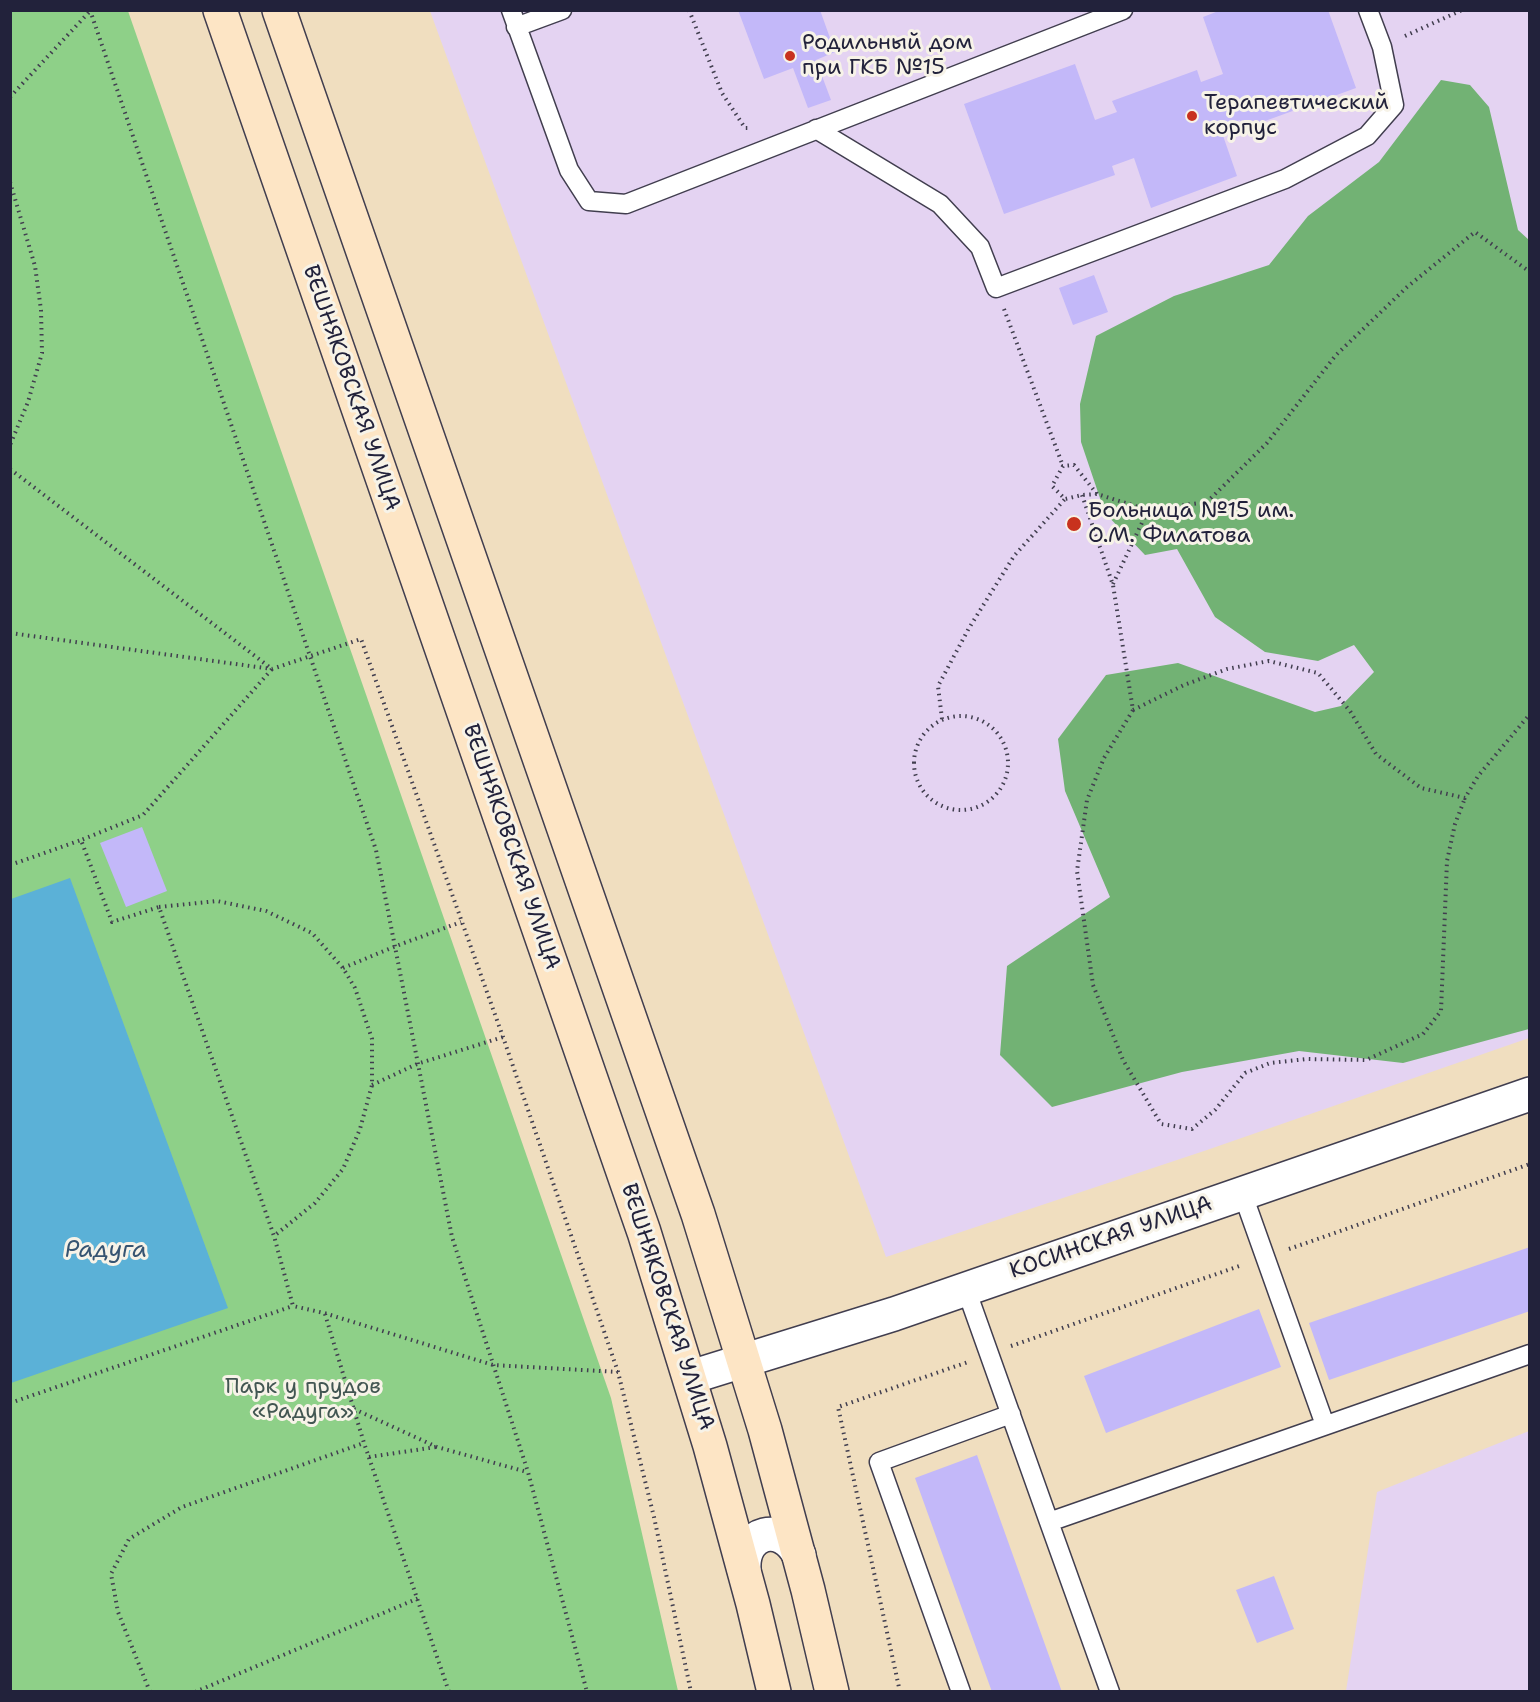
<!DOCTYPE html>
<html>
<head>
<meta charset="utf-8">
<style>
	body { margin:0 }
	#map { position:relative; width:1540px; height:1702px; overflow:hidden; background:#f0debf; font-family:"Shantell Sans",sans-serif }
	canvas { display:block }
	.frame { position:absolute; inset:0; border:12px solid #22223b; pointer-events:none }
</style>
</head>
<body>
<div id="map">
<canvas width="1540" height="1702"></canvas>
<div class="frame"></div>
</div>
<script>
const ctx = document.querySelector('canvas').getContext('2d');
ctx.lineJoin = 'round';
function fillPath(path, color) { ctx.fillStyle = color; ctx.fill(path, 'evenodd'); }
function strokePath(path, color, width, dash) { ctx.strokeStyle = color; ctx.lineWidth = width; ctx.lineCap = dash ? 'butt' : 'round'; ctx.setLineDash(dash || []); ctx.stroke(path); }
function write(font, color, halo, rows, align = 'center') {
  ctx.font = font + ' "Shantell Sans",sans-serif'; ctx.lineWidth = 6; ctx.setLineDash([]); ctx.textBaseline = 'middle'; ctx.strokeStyle = halo; ctx.fillStyle = color; for (const [text, x, y, turn = 0] of rows) {
    ctx.save(); ctx.translate(x, y); ctx.rotate((+turn || 0) * Math.PI / 180); ctx.textAlign = isNaN(turn) ? turn : align; if (halo) ctx.strokeText(text, 0, 0); ctx.fillText(text, 0, 0); ctx.restore();
  }
}
fillPath(new Path2D(`
	M430 11H1529V1038L1207 1150 886 1257Z
	M1529 1431V1691H1346L1377 1492Z`), '#e4d3f2');
fillPath(new Path2D(`
	M11 11H128L611 1398 678 1691 11 1692Z`), '#8ed088');
fillPath(new Path2D(`
	M1441 80 1470 85 1489 107 1518 230 1529 240V1029L1403 1063 1299 1051 1182 1072 1052 1107 1000 1055 1007 966 1110 897 1065 791 1058 739 1106 675 1178 663 1315 712 1341 706 1374 672 1354 645 1318 661 1265 652 1215 617 1177 549 1145 555 1105 513 1081 442 1080 404 1096 336 1174 296 1269 265 1308 216 1379 162Z`), '#72b274');
fillPath(new Path2D(`
	M70 878 228 1308 11 1383V899Z`), '#5bb1d7');
fillPath(new Path2D(`
	M738 10H820L835 52 816 60 831 100 808 108 793 68 764 79Z
	M1221 10H1328L1356 88 1243 129 1240 120 1220 127 1237 176 1151 208 1134 158 1112 166 1115 175 1004 214 964 104 1075 64 1095 120 1117 112 1112 101 1197 70 1201 82 1223 74 1203 17Z
	M1094 275 1108 312 1073 325 1059 288Z
	M142 827 167 891 126 907 100 843Z
	M1530 1247V1311L1329 1380 1309 1323Z
	M1259 1309 1281 1367 1106 1433 1084 1376Z
	M977 1455 1062 1692H992L915 1478Z
	M1274 1576 1294 1629 1257 1643 1236 1590Z`), '#c3b8f9');
const lane = new Path2D(`
	M511 10 569 170 589 201 626 204 1123 10
	M516 27 562 10
	M816 129 940 204 980 247 996 288 1285 179 1367 136 1394 105 1382 47 1368 10
	M1242 1192 1325 1425
	M966 1289 1049 1522 1530 1354
	M1049 1522 1110 1692
	M961 1692 879 1462 1011 1414`);
const street = new Path2D(`
	M691 1377 894 1314 1530 1094
	M744 1569C742 1531 782 1521 799 1555`);
const secondary = new Path2D(`
	M220 10 644 1232 710 1446 753 1604 774 1692
	M279 10 698 1214 765 1430 808 1590 832 1692`);
strokePath(lane, '#413e4f', 21);
strokePath(street, '#413e4f', 36);
strokePath(secondary, '#413e4f', 36);
strokePath(new Path2D(`
	M90 10 376 850 452 1237 528 1472 587 1692
	M689 10 722 93 745 128H749
	M1405 36 1462 10
	M10 97 91 10
	M10 182 35 266 41 310 42 353 28 402 10 445
	M1004 309 1063 466
	M10 469 272 669 143 815 81 840
	M1097 494 1074 465 1063 466 1052 486 1065 499 1082 495 1097 494 1148 510 1207 502 1267 443 1336 355 1407 287 1475 232 1530 272
	M1082 495 1113 585 1133 710 1104 758 1087 800 1077 871 1093 985 1123 1060 1161 1124 1192 1129 1215 1110 1245 1073 1270 1063 1307 1059 1366 1060 1423 1034 1441 1011 1447 861 1455 824 1465 798
	M1113 584 1148 510
	M10 633 272 669 361 639 503 1037 618 1372 654 1517 691 1692
	M1133 710 1184 685 1227 669 1269 661 1318 673 1350 711 1376 754 1421 788 1465 798 1478 776 1530 714
	M914 763a47 47 0 1 1 94 0a47 47 0 1 1-94 0Z
	M942 719 938 686 969 628 1014 556 1065 499
	M10 865 81 840 112 922 159 907 274 1236 293 1306 324 1313 493 1365 618 1372
	M159 907 217 901 266 911 312 933 343 968 355 988 372 1039V1085L360 1129 343 1169 315 1203 274 1236
	M343 968 396 946 461 922
	M372 1085 417 1064 503 1037
	M1289 1249 1530 1164
	M325 1314 364 1443 449 1692
	M1011 1346 1242 1265
	M10 1403 293 1306
	M354 1409 437 1447 527 1472
	M369 1457 436 1447
	M150 1692 118 1612 111 1574 129 1539 182 1507 364 1443
	M195 1692 419 1598
	M900 1692 838 1407 968 1362`), '#413e4f', 4, [1.5, 4.5]);
strokePath(lane, '#fff', 18);
strokePath(street, '#fff', 33);
strokePath(secondary, '#fde5c5', 33);
for (const [x, y, r, color] of [
	[790,56,6,"#c8321e"],
	[1192,116,6,"#c8321e"],
	[1074,524,8,"#c8321e"]
]) { const dot = new Path2D(); dot.arc(x, y, r, 0, 2 * Math.PI); ctx.fillStyle = color; ctx.fill(dot); strokePath(dot, '#f7f3e8', 2); }
write('22px', '#22223b', '#f7f3e8', [
	["Родильный дом",802,43],
	["при ГКБ №15",802,68],
	["Терапевтический",1204,103],
	["корпус",1204,128],
	["Больница №15 им.",1088,511],
	["О.М. Филатова",1088,536]
], 'left');
write('22px', '#22223b', '#f7f3e8', [
	["ВЕШНЯКОВСКАЯ УЛИЦА",351,388,71],
	["ВЕШНЯКОВСКАЯ УЛИЦА",511,847,71],
	["КОСИНСКАЯ УЛИЦА",1111,1238,-19],
	["ВЕШНЯКОВСКАЯ УЛИЦА",667,1307,72]
]);
write('22px', '#425652', '#f7f3e8', [
	["Парк у прудов",303,1387],
	["«Радуга»",303,1412]
]);
write('italic 24px', '#365472', '#f7f3e8', [
	["Радуга",106,1251]
]);
</script>
</body>
</html>
